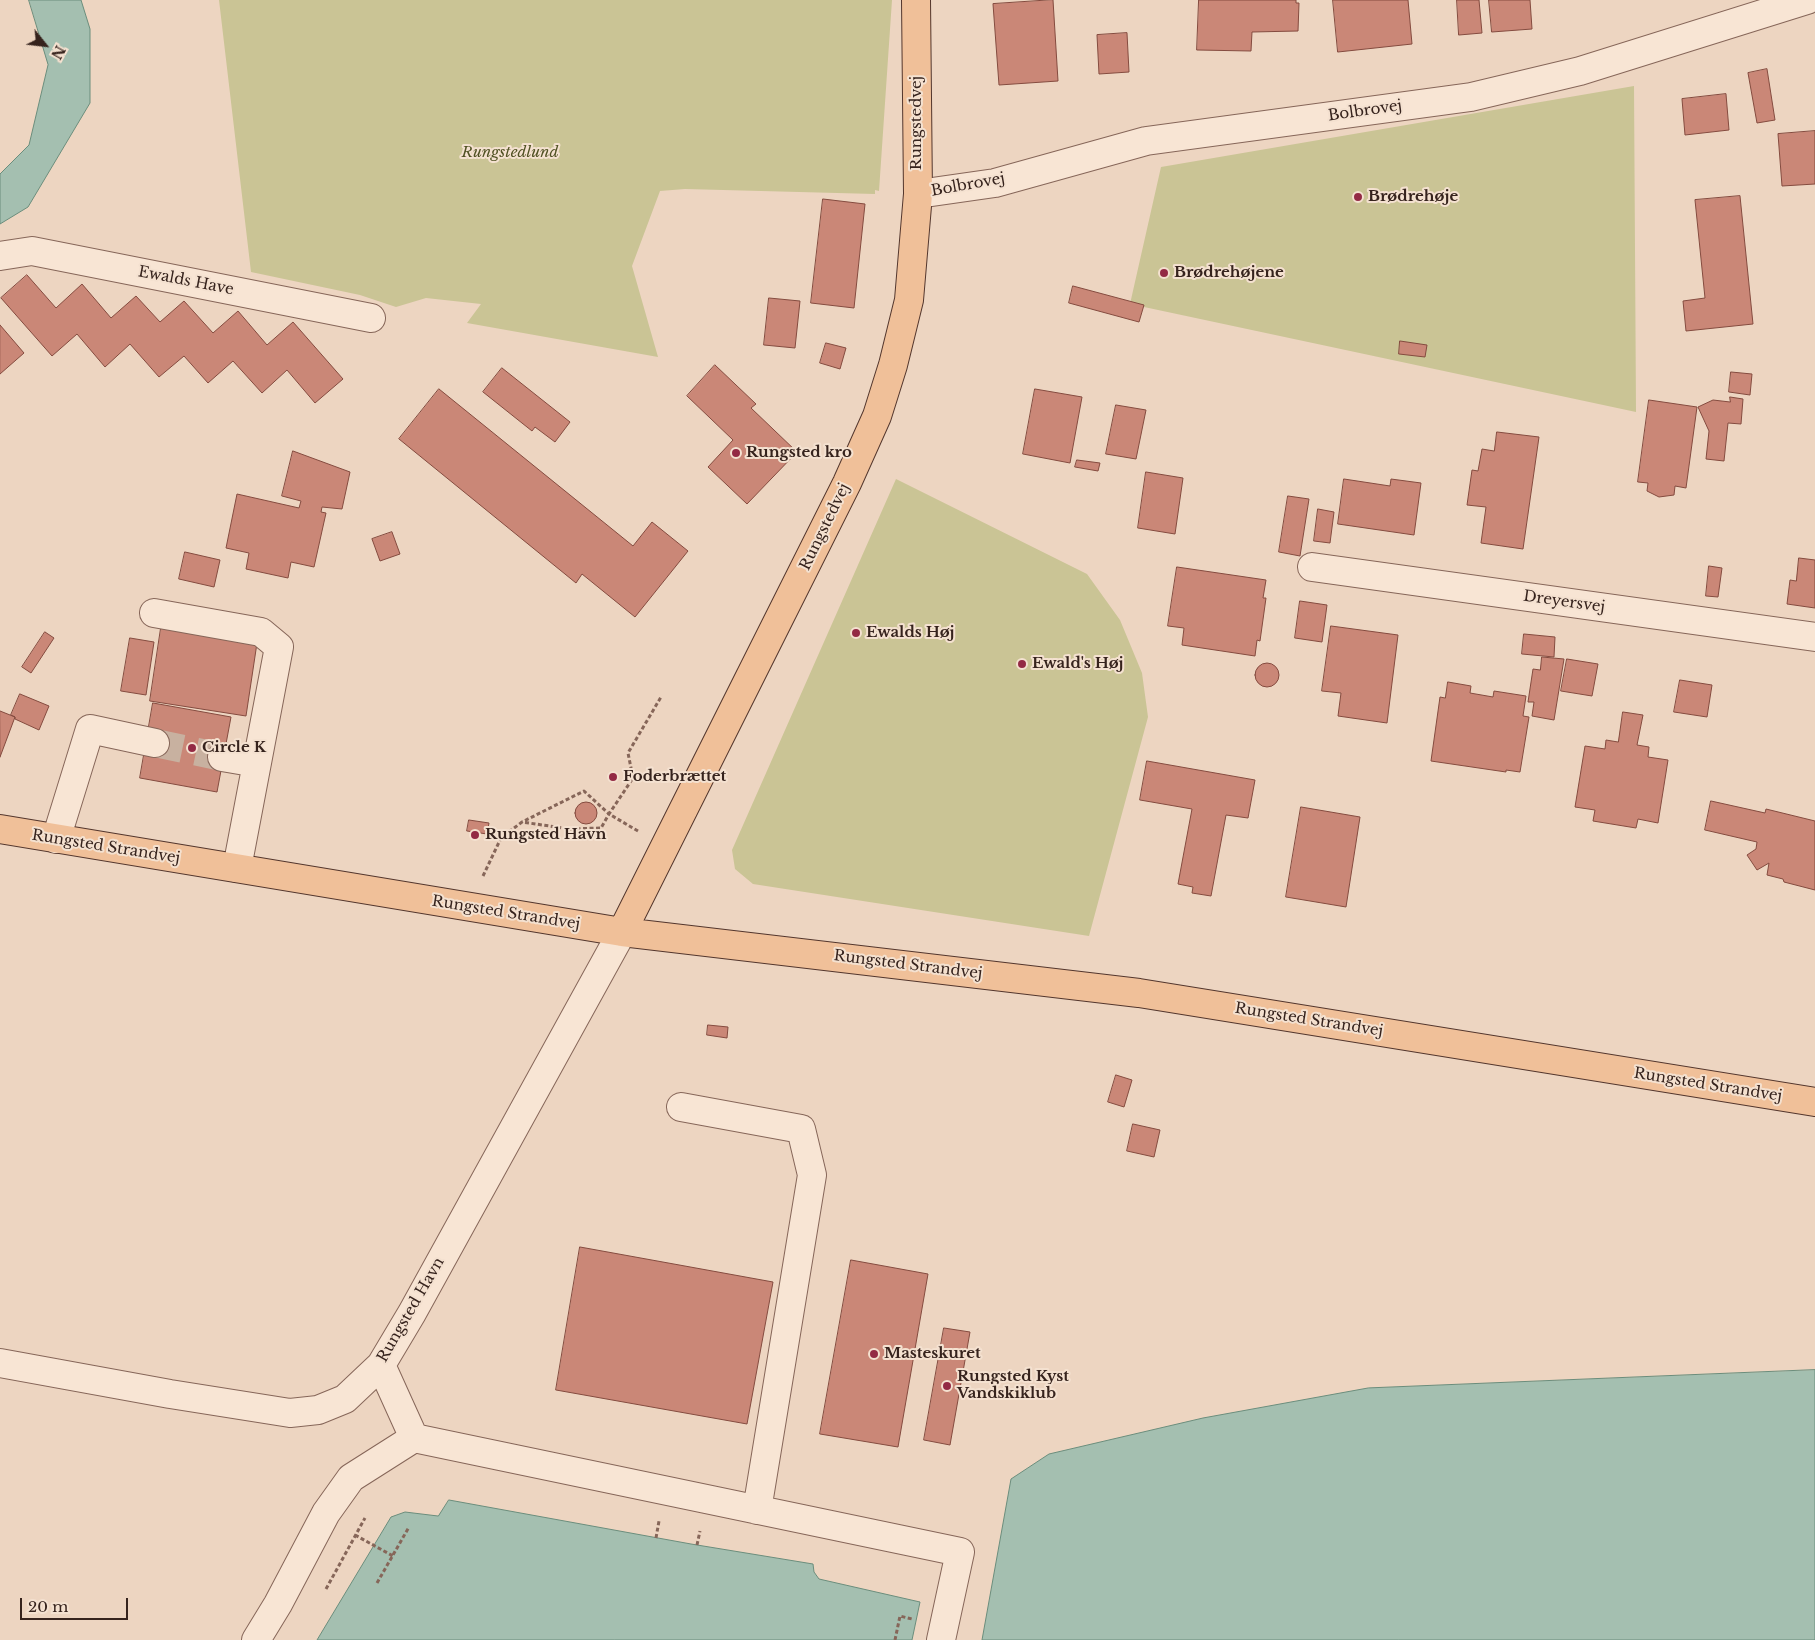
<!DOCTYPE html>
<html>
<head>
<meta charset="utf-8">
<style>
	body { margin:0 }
	#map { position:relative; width:1815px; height:1640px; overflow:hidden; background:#edd5c1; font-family:"Libre Baskerville",serif }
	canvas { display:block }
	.north { position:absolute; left:20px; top:20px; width:50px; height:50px; -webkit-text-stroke:4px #f4e1d0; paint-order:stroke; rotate:119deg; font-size:14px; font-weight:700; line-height:20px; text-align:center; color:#36231d }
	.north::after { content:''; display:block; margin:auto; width:18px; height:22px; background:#36231d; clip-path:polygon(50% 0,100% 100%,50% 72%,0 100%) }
	.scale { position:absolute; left:20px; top:1598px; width:108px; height:22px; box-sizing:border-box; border:2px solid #36231d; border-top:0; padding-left:6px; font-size:15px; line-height:18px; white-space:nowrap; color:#36231d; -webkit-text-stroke:4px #f4e1d0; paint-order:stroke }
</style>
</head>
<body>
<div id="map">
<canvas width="1815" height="1640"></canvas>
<div class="north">N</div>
<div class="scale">20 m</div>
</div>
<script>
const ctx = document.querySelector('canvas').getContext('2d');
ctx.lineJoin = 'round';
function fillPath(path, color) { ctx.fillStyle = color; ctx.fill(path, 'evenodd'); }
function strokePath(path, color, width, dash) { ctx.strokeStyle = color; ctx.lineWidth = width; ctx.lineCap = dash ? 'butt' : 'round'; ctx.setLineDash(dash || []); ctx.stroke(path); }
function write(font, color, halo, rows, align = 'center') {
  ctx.font = font + ' "Libre Baskerville",serif'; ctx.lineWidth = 4; ctx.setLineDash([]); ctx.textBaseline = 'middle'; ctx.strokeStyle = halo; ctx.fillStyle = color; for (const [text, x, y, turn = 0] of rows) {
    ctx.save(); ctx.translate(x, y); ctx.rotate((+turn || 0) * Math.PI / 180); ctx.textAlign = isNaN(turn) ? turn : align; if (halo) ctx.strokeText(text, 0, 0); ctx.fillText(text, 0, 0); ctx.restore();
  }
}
fillPath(new Path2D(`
	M219 0H892L879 191 875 190V194L685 189 660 191 632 266 658 357 467 323 481 304 426 298 396 307 360 295 251 272Z
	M1634 86 1636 412 1130 304 1161 167Z
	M896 479 1087 574 1120 620 1142 673 1148 717 1089 936 753 884 735 869 732 850Z`), '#cac495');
const water = new Path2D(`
	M29 0H81L90 29V103L28 207 0 224V174L29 145 48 65Z
	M1815 1370V1640H982L1011 1479 1049 1454 1203 1418 1368 1388Z
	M449 1500 691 1544 813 1564 814 1572 819 1579 920 1602 912 1640H317L391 1517 405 1512 438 1516Z`);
fillPath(water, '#a4bfb0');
strokePath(water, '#6b8d7c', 1);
const building = new Path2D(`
	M1053 0 1058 81 999 85 993 4Z
	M1199 0H1296V3H1299L1298 31 1252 32 1251 51 1197 50Z
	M1333 0H1408L1412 44 1338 52Z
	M1457 0H1479L1482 33 1459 35Z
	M1489 0H1530L1532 29 1492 32Z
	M1127 33 1129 72 1099 74 1097 35Z
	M1767 69 1775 120 1757 123 1748 73Z
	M1726 94 1729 130 1685 135 1682 99Z
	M1815 131V184L1782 186 1778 134Z
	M1740 196 1753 324 1686 331 1683 301 1705 298 1695 200Z
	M823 199 865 204 854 308 811 303Z
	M27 275 56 308 82 284 111 318 136 296 160 322 184 301 213 333 238 311 267 345 293 322 343 379 315 403 287 370 262 393 233 361 208 383 184 356 159 377 130 344 105 367 77 334 52 356 1 298Z
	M1073 286 1144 305 1139 322 1069 303Z
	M769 298 800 301 795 348 764 345Z
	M0 325 24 353 0 374Z
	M1400 341 1427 345 1425 357 1399 354Z
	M826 343 846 348 840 369 820 363Z
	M715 365 756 404 751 408 797 452 747 504 708 467 733 440 687 396Z
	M502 368 570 422 555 442 535 427 532 431 483 392Z
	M1731 372 1752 374 1750 395 1729 392Z
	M439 389 633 546 652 522 688 551 635 617 582 574 576 583 399 439Z
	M1035 389 1082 397 1070 463 1023 454Z
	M1730 397 1743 399 1741 424 1728 423 1724 461 1706 459 1709 431 1698 407 1713 400 1730 402Z
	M1649 400 1697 407 1686 488 1675 486 1674 495 1659 497 1647 491 1648 483 1638 482Z
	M1116 405 1146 410 1136 459 1106 454Z
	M1497 432 1539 437 1523 549 1481 543 1486 507 1467 505 1472 470 1478 471 1482 449 1494 451Z
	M293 451 350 472 342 509 322 507 321 512 326 513 314 567 291 562 288 578 246 569 249 553 226 548 237 494 299 508 301 501 282 496Z
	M1077 460 1100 463 1098 471 1075 467Z
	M1146 472 1183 478 1175 534 1138 528Z
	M1344 479 1390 486 1391 479 1421 483 1414 535 1338 524Z
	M1288 496 1309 499 1300 556 1279 552Z
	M1318 509 1334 512 1330 543 1314 541Z
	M392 532 400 554 380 561 372 539Z
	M185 552 220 560 214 587 179 579Z
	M1799 558 1815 560V608L1787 604 1790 580 1796 581Z
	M1709 566 1722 568 1718 597 1706 596Z
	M1177 567 1266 580 1263 598H1266L1260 641 1257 640 1255 656 1182 645 1184 628 1168 626Z
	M1300 601 1327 605 1322 642 1295 638Z
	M1331 626 1398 635 1387 723 1338 716 1341 693 1322 691Z
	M161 628 257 643 246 716 150 701Z
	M45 632 54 638 31 673 22 667Z
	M1524 634 1555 637 1554 657 1522 654Z
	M130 638 154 642 146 695 121 691Z
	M1542 657 1564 659 1554 720 1532 716 1534 702H1528L1533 669 1540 670Z
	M1567 659 1598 664 1592 696 1561 691Z
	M1255 675a12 12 0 1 1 24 0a12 12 0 1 1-24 0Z
	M1680 680 1712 685 1707 717 1674 712Z
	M1448 682 1471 686 1470 693 1493 697 1494 691 1526 696 1523 716 1529 717 1520 772 1506 770V772L1431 761 1440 697 1445 698Z
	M20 694 49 706 39 730 15 719V717L11 715Z
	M153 703 231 717 217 792 140 778Z
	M0 711 15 717 0 757Z
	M1623 712 1643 715 1637 745 1649 747 1648 757 1668 760 1658 823 1638 819 1636 828 1593 821 1595 810 1575 807 1585 746 1605 749 1606 740 1618 742Z
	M1147 761 1255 780 1248 818 1226 815 1211 896 1192 893 1193 887 1178 884 1192 809 1140 800Z
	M1711 801 1765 813 1766 809 1815 821V890L1784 882 1783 879 1767 875 1769 863 1757 870 1747 855 1756 849 1757 842 1705 830Z
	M575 813a11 11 0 1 1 22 0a11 11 0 1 1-22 0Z
	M1301 807 1360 817 1346 907 1286 897Z
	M469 820 489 823 487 834 467 831Z
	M708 1025 728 1027 727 1038 707 1035Z
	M1116 1075 1132 1080 1124 1107 1108 1102Z
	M1133 1124 1160 1130 1154 1157 1127 1151Z
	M580 1247 773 1282 747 1424 556 1390Z
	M851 1260 928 1274 898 1447 820 1434Z
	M944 1328 970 1332 950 1445 924 1440Z`);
fillPath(building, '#ca8777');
strokePath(building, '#844b3f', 1);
strokePath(new Path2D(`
	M155 743 222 757`), '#c8b1a0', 28, [28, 14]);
const minor = new Path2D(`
	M918 194 995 183 1146 141 1471 97 1580 71 1807 0
	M0 256 32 251 371 318
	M1312 567 1815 637
	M154 613 261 632 279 647 237 868
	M222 757 257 763
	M56 839 90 729 155 743
	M681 1107 801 1129 812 1175 757 1510
	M0 1363 170 1394 290 1413 318 1410 345 1399 381 1365 412 1313 622 932
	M381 1365 414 1438 960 1552 941 1640
	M256 1640 278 1604 326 1513 351 1478 414 1438`);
const major = new Path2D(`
	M0 829 622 932 1139 993 1815 1102
	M622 932 847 483 877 416 893 365 909 300 918 194 916 0`);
strokePath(minor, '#866659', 30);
strokePath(major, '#53362d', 30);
strokePath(new Path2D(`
	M638 831 609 814 633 778 628 753 661 697
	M483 876 501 838 522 822 570 829 601 828 609 814 584 791 522 822
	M355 1535 393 1556
	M656 1538 659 1521
	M697 1545 700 1531
	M377 1583 409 1527
	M326 1589 365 1518
	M895 1640 900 1616 912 1619`), '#866659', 3, [4, 2.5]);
strokePath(minor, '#f8e5d4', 28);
strokePath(major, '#f0c099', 28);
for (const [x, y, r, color] of [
	[1358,197,5,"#932a44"],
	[1164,273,5,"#932a44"],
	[736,453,5,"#932a44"],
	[856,633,5,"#932a44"],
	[1022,664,5,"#932a44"],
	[192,748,5,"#932a44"],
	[613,777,5,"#932a44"],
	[475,835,5,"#932a44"],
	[874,1354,5,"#932a44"],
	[947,1386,5,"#932a44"]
]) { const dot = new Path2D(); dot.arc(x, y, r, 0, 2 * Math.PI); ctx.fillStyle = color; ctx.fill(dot); strokePath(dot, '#f4e1d0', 2); }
write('15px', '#36231d', '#f4e1d0', [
	["Bolbrovej",1365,111,-8],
	["Rungstedvej",917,123,-90],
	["Bolbrovej",968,185,-10],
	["Ewalds Have",186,281,11],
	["Rungstedvej",825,527,-64],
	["Dreyersvej",1564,602,8],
	["Rungsted Strandvej",106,847,9],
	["Rungsted Strandvej",506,913,9],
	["Rungsted Strandvej",908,965,7],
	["Rungsted Strandvej",1309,1020,9],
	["Rungsted Strandvej",1708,1085,9],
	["Rungsted Havn",411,1310,-60]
]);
write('italic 15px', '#515224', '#f4e1d0', [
	["Rungstedlund",510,153]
]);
write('bold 15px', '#36231d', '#f4e1d0', [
	["Brødrehøje",1368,197],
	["Brødrehøjene",1174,273],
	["Rungsted kro",746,453],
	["Ewalds Høj",866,633],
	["Ewald's Høj",1032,664],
	["Circle K",202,748],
	["Foderbrættet",623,777],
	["Rungsted Havn",485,835],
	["Masteskuret",884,1354],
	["Rungsted Kyst",957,1377],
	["Vandskiklub",957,1394]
], 'left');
</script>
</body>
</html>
